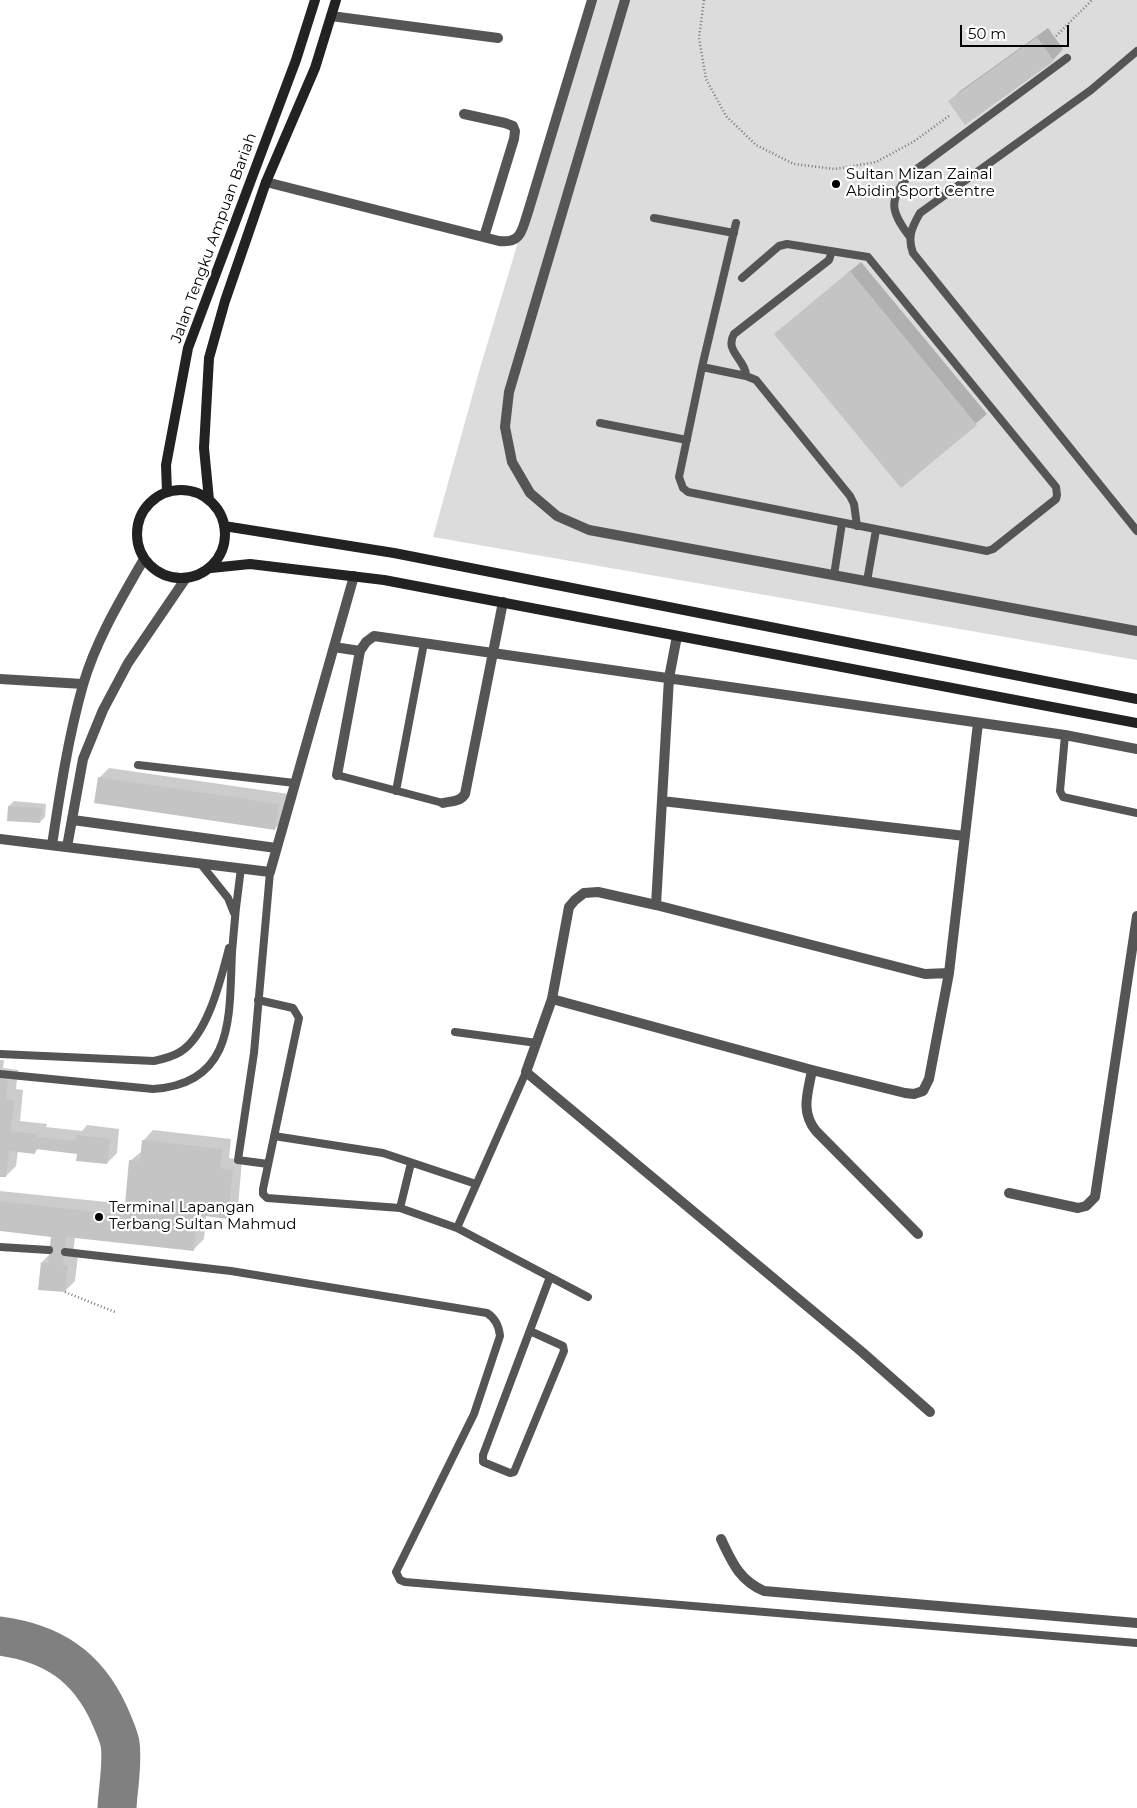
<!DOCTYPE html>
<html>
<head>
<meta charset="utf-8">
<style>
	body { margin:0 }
	#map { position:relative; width:1137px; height:1808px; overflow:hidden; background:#fff; font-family:Montserrat,sans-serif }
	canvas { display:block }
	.scale { position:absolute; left:960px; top:25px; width:109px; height:22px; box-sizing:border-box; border:2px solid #000; border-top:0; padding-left:6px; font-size:15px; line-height:18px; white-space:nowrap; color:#000; -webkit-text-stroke:4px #fff; paint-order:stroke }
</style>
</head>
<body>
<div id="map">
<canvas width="1137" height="1808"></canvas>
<div class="scale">50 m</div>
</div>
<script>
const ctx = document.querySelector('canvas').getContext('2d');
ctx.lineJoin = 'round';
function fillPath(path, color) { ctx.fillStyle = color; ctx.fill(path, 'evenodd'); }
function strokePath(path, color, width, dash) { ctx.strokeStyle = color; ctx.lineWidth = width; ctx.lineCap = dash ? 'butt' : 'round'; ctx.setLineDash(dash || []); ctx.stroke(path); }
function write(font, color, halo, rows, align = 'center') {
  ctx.font = font + ' Montserrat,sans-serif'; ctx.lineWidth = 4.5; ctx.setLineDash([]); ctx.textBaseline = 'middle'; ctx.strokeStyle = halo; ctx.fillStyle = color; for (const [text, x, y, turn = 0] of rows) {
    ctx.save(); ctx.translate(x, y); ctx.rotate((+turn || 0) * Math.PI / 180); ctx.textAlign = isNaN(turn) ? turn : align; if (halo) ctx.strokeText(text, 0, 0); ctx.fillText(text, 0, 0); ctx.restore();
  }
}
fillPath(new Path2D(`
	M591 0H1137V660L433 537 480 368Z`), '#dcdcdc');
fillPath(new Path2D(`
	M1048 28 1063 49 1053 60 950 101 960 91Z
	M861 262 987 414 901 486 775 334Z
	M109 768 289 794 285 818 275 829 99 778Z
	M14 801 46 804 45 817 40 822 9 806Z
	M0 1060H4L3 1068 18 1070 16 1089 23 1090 20 1121 47 1124 46 1127 82 1131 87 1125 119 1129 117 1153 107 1163 78 1152 39 1148 35 1152 18 1150 16 1166 6 1176 0 1175Z
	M153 1130 231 1139 229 1158 242 1160 238 1207 228 1217 206 1215 204 1239 194 1249 75 1237 73 1255H78L75 1281 65 1291 42 1262 50 1254 52 1236 0 1230V1191L126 1204 130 1161 142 1151 143 1141Z`), '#0003');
strokePath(new Path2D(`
	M0 1636C52 1643 87 1666 109 1714 113 1723 118 1734 120 1743 123 1764 118 1787 117 1808`), '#808080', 39);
fillPath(new Path2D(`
	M1037 37 1054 61 965 125 948 101Z
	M850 271 977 425 901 488 774 334Z
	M98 777 279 804 275 830 94 803Z
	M8 806 42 808 40 823 7 821Z
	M0 1079 8 1080 6 1099 14 1100 11 1131 37 1134V1137L75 1141 76 1135 110 1139 107 1164 76 1161 77 1154 36 1149 35 1154 9 1151 6 1177H0Z
	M142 1140 222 1149 220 1168 233 1170 228 1219 197 1215 194 1251 66 1237 63 1265H68L65 1292 38 1290 41 1262 48 1263 51 1237 0 1231V1201L124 1215 129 1160 140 1161Z`), '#c4c4c4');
strokePath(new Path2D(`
	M704 0 699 38 706 79 726 116 756 145 794 164 835 169 876 162 913 142 949 116
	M1056 36 1092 0
	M65 1292 115 1312`), '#777', 2.5, [1, 2.5]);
strokePath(new Path2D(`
	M1137 51 1091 90 920 213C912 227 907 237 913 253L1137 531
	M654 218 734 233
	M736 223 702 367 679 477 683 488 688 492 987 551 993 549 1056 499 1057 495 1056 487 868 257 787 244 779 246 742 278
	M910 237C890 211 888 200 910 174L1067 58
	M702 367 746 376 756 380 850 496 854 504 857 526
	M746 376C746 360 724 351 734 334L829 260 832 251
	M600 423 687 440
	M834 575 842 523
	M867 581 876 530
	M1065 735 1060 791 1063 797 1137 813
	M138 765 295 783
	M337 775 443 803
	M396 791 424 643
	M200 863 228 898 234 913
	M258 1000 293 1008 299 1018 263 1189V1194L267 1198 400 1208 457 1228 588 1297
	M455 1032 537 1043
	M0 1054 154 1061C163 1059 172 1057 180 1052 208 1035 221 978 229 948
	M0 1074 153 1089C236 1084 229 1014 232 952 234 924 237 896 241 868
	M274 1136 383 1153 476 1184
	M268 1164 238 1160 254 1053 270 872
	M400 1208 411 1163
	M457 1228 526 1072
	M0 1247 49 1250
	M65 1252 231 1271 487 1313C495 1318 499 1326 500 1336L474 1414 396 1572 400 1580 405 1582 1137 1643
	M530 1331 563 1346 564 1351 514 1472 510 1473 483 1462V1455L550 1277`), '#555', 8);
strokePath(new Path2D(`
	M625 0 509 392 505 427 512 462 530 493 557 516 589 530 1137 631
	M331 16 498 38
	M464 114 505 123 513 126 515 131 514 139 484 237
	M266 182 499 241C522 244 522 229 528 212L592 0
	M334 647 360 651
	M0 679 83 684
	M337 775 360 651 366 642 374 636 1065 735 1137 749
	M662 801 965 836
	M443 803C451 801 460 802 465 794L503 602
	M73 820 276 848
	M0 839 270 872 354 576
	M52 845C60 792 68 738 83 685 96 640 121 599 144 559
	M67 847 83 759 103 710 128 663 186 578
	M656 905 669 678 677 636
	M552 999 812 1070 905 1093 914 1094 923 1091 929 1079 949 973 978 723
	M812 1070C808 1093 800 1111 816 1131L918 1234
	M1009 1193 1078 1208 1086 1206 1095 1197 1137 916
	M930 1412 862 1352 526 1072 552 999 569 907 575 900 584 893 598 892 656 905 925 974 949 973
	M721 1539C732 1562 739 1580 764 1591L1137 1623`), '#555', 10);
strokePath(new Path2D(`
	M137 534a44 44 0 1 1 88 0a44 44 0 1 1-88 0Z
	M167 492 166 465 188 348 296 60 315 0
	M209 500 204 448 209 358 225 301 266 182 315 68 336 0
	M224 526 394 553 1137 699
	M211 568 250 564 384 580 1137 723`), '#222', 10);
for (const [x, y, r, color] of [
	[836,184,5,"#000"],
	[99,1217,5,"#000"]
]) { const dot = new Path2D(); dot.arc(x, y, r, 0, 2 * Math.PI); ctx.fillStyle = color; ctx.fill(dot); strokePath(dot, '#fff', 2); }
write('15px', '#000', '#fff', [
	["Sultan Mizan Zainal",846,175],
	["Abidin Sport Centre",846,192],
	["Terminal Lapangan",109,1208],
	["Terbang Sultan Mahmud",109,1225]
], 'left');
write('15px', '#000', '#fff', [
	["Jalan Tengku Ampuan Bariah",214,238,-70]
]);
</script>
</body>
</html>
